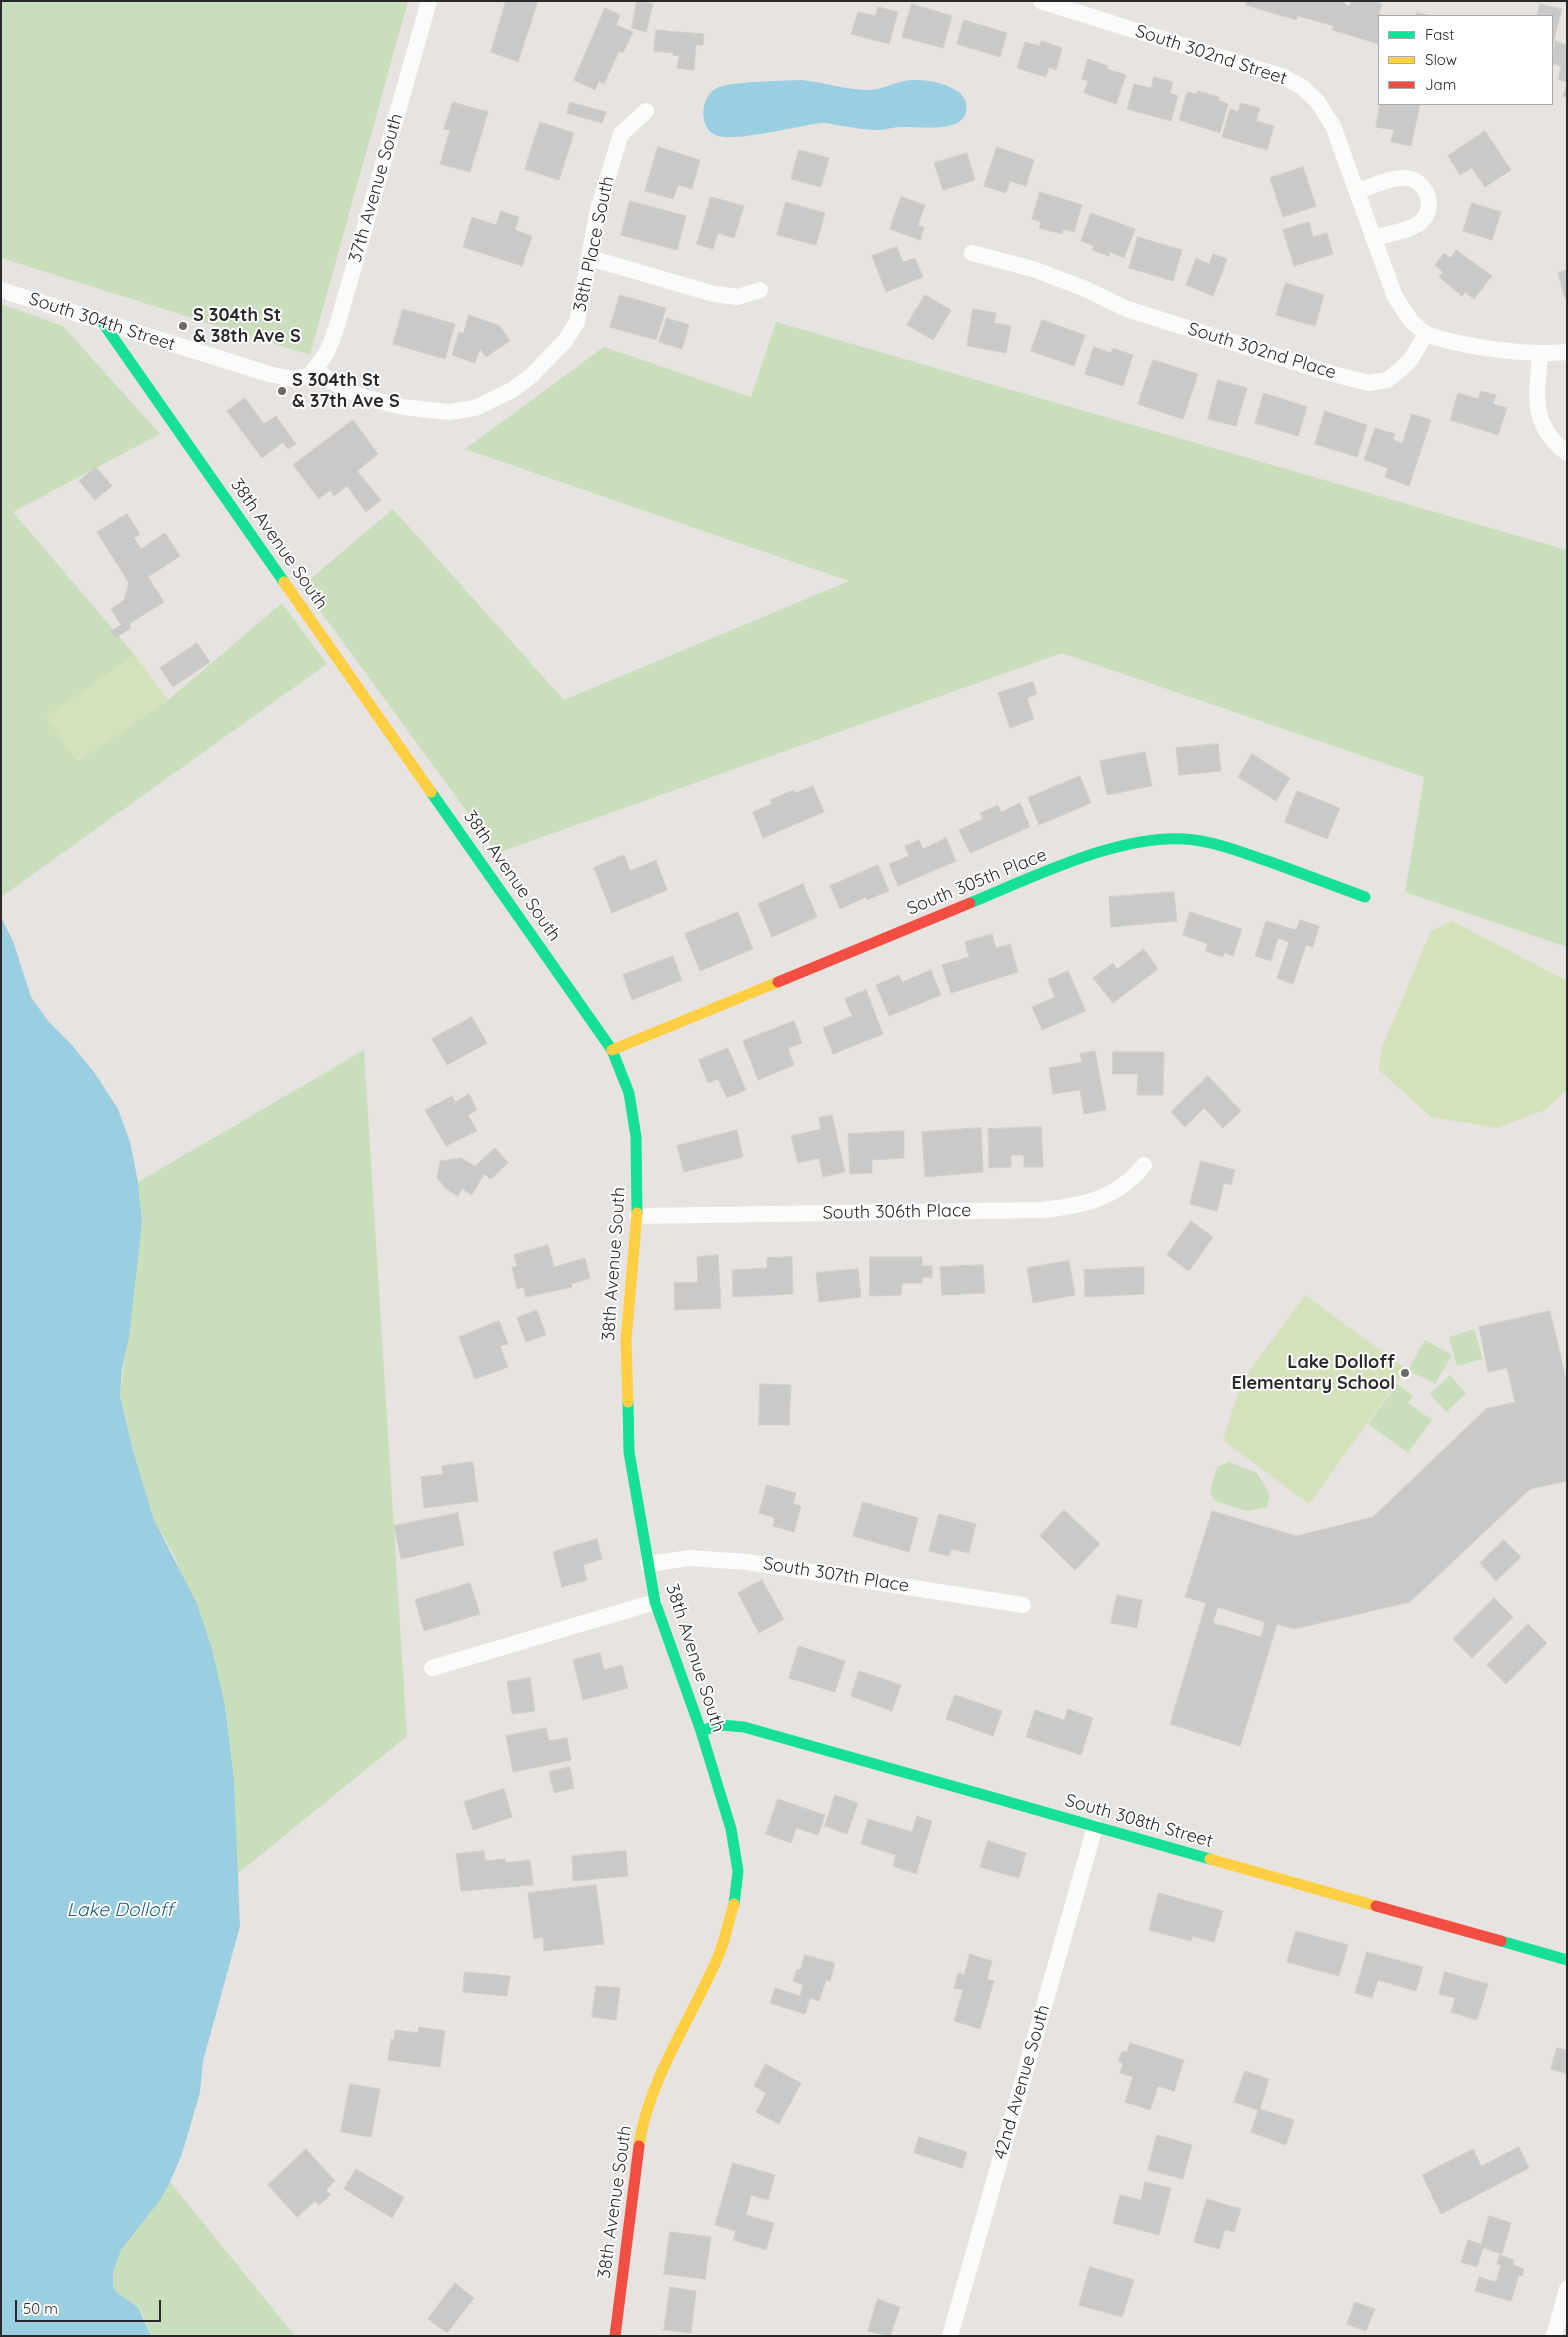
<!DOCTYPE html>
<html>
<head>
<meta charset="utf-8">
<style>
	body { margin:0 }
	#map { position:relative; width:1568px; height:2337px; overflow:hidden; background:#e6e3e0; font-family:Quicksand,sans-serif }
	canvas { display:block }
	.frame { position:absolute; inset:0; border:2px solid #292929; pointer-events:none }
	.legend { position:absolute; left:1378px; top:15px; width:175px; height:90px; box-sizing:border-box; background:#fff; border:1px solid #a9a9a9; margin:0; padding:6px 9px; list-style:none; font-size:15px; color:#292929 }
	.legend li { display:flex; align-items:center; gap:10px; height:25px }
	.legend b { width:25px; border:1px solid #a9a9a9 }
	.scale { position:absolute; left:15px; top:2300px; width:146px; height:22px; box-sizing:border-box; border:2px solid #292929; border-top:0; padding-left:6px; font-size:15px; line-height:18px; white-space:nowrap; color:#292929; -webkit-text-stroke:4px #fff; paint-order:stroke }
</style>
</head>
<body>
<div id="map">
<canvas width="1568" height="2337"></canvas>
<div class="frame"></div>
<ul class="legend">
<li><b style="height:6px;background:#16e098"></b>Fast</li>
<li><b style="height:6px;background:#ffcf43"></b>Slow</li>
<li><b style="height:6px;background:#f24e42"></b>Jam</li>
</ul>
<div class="scale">50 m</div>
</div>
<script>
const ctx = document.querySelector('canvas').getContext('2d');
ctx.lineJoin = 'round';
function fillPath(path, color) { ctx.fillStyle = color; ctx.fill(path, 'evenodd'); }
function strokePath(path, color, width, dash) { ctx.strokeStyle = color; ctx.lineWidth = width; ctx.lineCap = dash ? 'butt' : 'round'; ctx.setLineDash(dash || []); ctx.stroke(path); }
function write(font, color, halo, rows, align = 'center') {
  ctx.font = font + ' Quicksand,sans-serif'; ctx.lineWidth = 4; ctx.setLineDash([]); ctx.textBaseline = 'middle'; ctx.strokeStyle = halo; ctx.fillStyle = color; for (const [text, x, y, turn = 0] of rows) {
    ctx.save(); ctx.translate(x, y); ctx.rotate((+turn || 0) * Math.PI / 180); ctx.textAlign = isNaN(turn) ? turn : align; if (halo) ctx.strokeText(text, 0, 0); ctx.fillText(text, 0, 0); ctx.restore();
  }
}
fillPath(new Path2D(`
	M1 1H408L310 355 1 258Z
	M1 304 63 326 160 434 13 512 135 655 47 717 77 761 168 700 282 603 327 664 1 897Z
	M776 322 1567 550V947L1405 892 1424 777 1062 653 497 853 302 586 393 509 564 700 849 581 465 449 604 347 751 397Z
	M364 1050 407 1736 236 1875 234 1780 225 1706 175 1557 154 1520 132 1447 120 1396 142 1222 138 1182Z
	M1474 1329 1483 1359 1457 1366 1449 1337Z
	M1425 1340 1452 1355 1435 1384 1408 1370Z
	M1450 1375 1466 1394 1446 1412 1430 1394Z
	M1397 1384 1413 1396 1408 1403 1432 1420 1408 1453 1368 1424Z
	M1229 1462 1257 1473 1270 1495 1267 1507 1247 1511 1215 1501 1210 1492 1217 1467Z
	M170 2182 295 2336H151C147 2327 145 2315 138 2307 131 2299 119 2299 114 2289 100 2259 157 2207 170 2182Z`), '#c9dfbc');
fillPath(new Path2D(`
	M135 655 168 700 77 761 46 717Z
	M1452 921 1567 981V1089L1545 1110 1496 1128 1431 1117 1379 1070 1381 1050 1431 931Z
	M1305 1295 1406 1369 1309 1504 1223 1440 1241 1383Z`), '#d3e2ba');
fillPath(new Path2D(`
	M801 80C822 82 843 89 864 90 881 91 895 81 912 80 929 79 972 86 966 112 961 134 917 126 901 127 892 127 883 131 875 130 859 129 842 126 826 123 819 122 811 125 804 126 784 129 736 141 718 136 699 130 699 100 715 89 729 81 783 81 801 80Z
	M1 917 13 941 31 997 48 1021 71 1044 94 1072 118 1109 130 1142 138 1182 142 1222 129 1337 122 1369 120 1396 132 1447 154 1520 197 1604 212 1649 225 1706 234 1780 240 1926 203 2061 200 2092 182 2154 170 2182 160 2200 121 2250 113 2272V2286L116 2292 138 2307 151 2336H1Z`), '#9acee1');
const building = new Path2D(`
	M506 1H538L518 62 491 52Z
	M637 1 653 4 646 32 632 28Z
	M1247 1H1345L1344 4 1350 6 1351 1H1373L1382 4 1379 14 1386 16H1379V44L1332 30 1334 26 1298 16 1296 20 1246 5Z
	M912 4 952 16 943 48 902 37Z
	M1540 4 1562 9 1552 47V16H1537Z
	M878 7 898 12 889 44 851 34 858 12 875 16Z
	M605 8 620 15 616 25 633 32 623 53 619 51 604 84 599 81 595 90 574 80Z
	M1417 12 1430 16H1416Z
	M964 20 1007 33 1000 57 957 44Z
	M656 30 704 34 703 45H696L694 70 677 68 679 56 673 55 674 53 654 51Z
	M1041 41 1062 48 1056 70 1049 67 1046 77 1017 68 1025 42 1040 46Z
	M1555 41 1567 45V82L1558 79 1561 66 1552 63Z
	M1088 59 1108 66 1107 69 1126 75 1116 104 1084 93 1088 81 1082 79Z
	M1154 77 1173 82 1170 93 1178 96 1171 121 1127 109 1134 84 1151 88Z
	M1567 85V97L1563 96Z
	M1198 91 1219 97 1218 100 1228 104 1220 133 1179 120 1187 92 1197 94Z
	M453 102 488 112 470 172 440 164 450 130 444 129Z
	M570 102 606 112 602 123 567 113Z
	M1241 103 1260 108 1256 121 1274 126 1267 150 1222 137 1230 109 1238 112Z
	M1380 104H1420L1411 146 1391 142 1394 130 1376 127Z
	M540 122 574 133 559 180 525 169Z
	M1485 131 1511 170 1485 187 1472 168 1460 175 1448 156Z
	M658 147 700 160 692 189 678 185 673 199 645 191Z
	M997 147 1034 160 1026 186 1010 181 1006 193 984 186Z
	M799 150 829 158 821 187 791 179Z
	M967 153 975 180 943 190 934 163Z
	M1303 167 1316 206 1283 217 1270 178Z
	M1040 192 1082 205 1074 232 1063 229 1062 234 1039 228 1041 222 1032 219Z
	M711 197 744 206 734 238 718 233 713 249 697 244Z
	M901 197 925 205 918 225 924 227 920 240 890 229Z
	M630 201 686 216 677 250 621 235Z
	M786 202 825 213 816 245 777 235Z
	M1472 203 1501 212 1492 240 1463 231Z
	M501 211 519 217 515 230 532 236 522 266 463 247 472 217 496 225Z
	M1091 213 1135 229 1124 258 1110 252 1109 256 1092 250 1094 246 1081 241Z
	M1309 222 1313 237 1327 233 1333 254 1294 266 1283 230Z
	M1138 237 1182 250 1173 281 1129 268Z
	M897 247 903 262 915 258 923 277 886 292 872 256Z
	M1456 250 1492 276 1474 299 1465 292 1462 296 1439 277 1443 272 1435 265 1444 253 1451 258Z
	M1213 254 1227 259 1213 296 1186 285 1196 258 1209 264Z
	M1567 270V298H1565L1558 273Z
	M1286 283 1324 295 1315 326 1276 315Z
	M620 295 666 308 656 340 610 327Z
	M925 295 951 310 933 340 907 325Z
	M403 309 455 324 445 359 393 344Z
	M973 309 996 313 994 323 1011 326 1006 353 967 346Z
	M469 315 500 326 510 341 486 357 480 349 475 363 452 355 459 332 463 334Z
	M667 318 689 325 682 349 659 342Z
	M1042 320 1085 335 1074 366 1031 351Z
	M1094 347 1111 353 1113 348 1133 355 1123 386 1085 374Z
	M1153 360 1198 374 1183 419 1138 404Z
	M1218 380 1247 388 1236 426 1208 419Z
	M1481 391 1496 395 1493 404 1507 408 1498 435 1450 420 1458 393 1478 399Z
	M1264 393 1307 407 1298 436 1255 423Z
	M245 398 264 424 276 416 296 444 288 449 283 442 262 458 227 411Z
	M1325 411 1367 425 1357 457 1315 444Z
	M1412 414 1431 420 1409 486 1385 477 1388 468 1364 460 1375 428 1395 434 1393 440 1402 443Z
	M353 420 378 454 357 471 381 500 366 512 347 486 334 496 330 490 319 499 293 465Z
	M96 467 112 486 95 500 79 481Z
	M127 514 140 534 134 538 141 549 165 533 180 556 148 577 164 602 129 624 131 628 115 638 111 631 121 625 111 609 124 600 129 583 97 532Z
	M197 643 210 662 173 687 160 668Z
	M1033 682 1037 694 1027 698 1034 719 1010 728 998 693Z
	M1218 744 1221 771 1179 775 1176 748Z
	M1145 752 1152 786 1107 795 1100 761Z
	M1252 754 1290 778 1276 801 1238 777Z
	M1080 776 1091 803 1039 825 1028 798Z
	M813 786 824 812 763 838 753 812 772 804 770 800 794 790 795 793Z
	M1297 791 1340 808 1327 839 1285 822Z
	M1020 803 1030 827 970 853 959 830 983 819 980 813 998 805 1001 812Z
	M946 838 956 861 898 886 889 864 909 856 905 846 919 840 923 849Z
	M624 855 630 871 656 860 667 890 612 913 594 868Z
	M878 865 889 891 867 900 866 897 840 909 830 886Z
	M803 884 817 917 772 937 758 904Z
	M1174 892 1177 921 1111 927 1109 897Z
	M738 912 753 949 700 971 685 934Z
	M1190 912 1242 929 1233 956 1225 952 1223 957 1205 951 1208 944 1183 935Z
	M1300 920 1319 926 1313 947 1306 945 1293 984 1277 978 1289 942 1278 938 1271 961 1255 956 1266 921 1296 930Z
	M992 934 996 948 1010 944 1018 972 951 993 942 965 969 957 965 942Z
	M1144 949 1158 969 1113 1003 1093 978 1113 963 1117 969Z
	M673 956 682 980 632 1000 623 975Z
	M931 970 941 995 889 1016 876 985 899 975 902 982Z
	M1068 971 1086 1011 1042 1030 1032 1007 1055 997 1048 980Z
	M866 990 883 1034 833 1054 823 1028 852 1016 845 999Z
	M472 1017 487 1043 447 1065 432 1039Z
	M794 1021 802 1043 788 1048 794 1065 758 1080 743 1041Z
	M728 1048 746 1090 727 1098 718 1079 708 1083 699 1060Z
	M1095 1051 1106 1110 1084 1114 1080 1090 1053 1094 1049 1068 1082 1062 1080 1054Z
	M1113 1052H1164L1163 1095H1137L1138 1074H1113Z
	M1208 1076 1241 1111 1223 1128 1204 1108 1185 1127 1171 1112Z
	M469 1094 477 1110 468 1115 477 1131 446 1146 425 1110 452 1096 455 1102Z
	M832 1115 845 1172 823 1177 819 1158 798 1163 791 1136 821 1129 819 1118Z
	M1041 1127 1043 1167H1024V1155H1011V1167L989 1168 988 1129Z
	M981 1128 983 1172 925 1177 922 1132Z
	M737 1130 743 1157 684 1172 677 1146Z
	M904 1131V1158L872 1160V1173L850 1174 848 1134Z
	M495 1148 508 1163 491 1179 484 1174 472 1195 462 1189 458 1196 446 1189 437 1178 440 1161 461 1158 475 1166Z
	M1201 1161 1235 1170 1231 1185 1224 1183 1217 1211 1190 1204Z
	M1191 1221 1213 1237 1189 1271 1167 1255Z
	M548 1245 554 1267 585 1258 590 1278 571 1284 572 1287 526 1297 523 1287 517 1289 512 1267 517 1266 514 1255Z
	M718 1255 721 1308 675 1310 674 1283 698 1282 697 1257Z
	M792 1257 793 1294 733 1297 732 1270 767 1268V1258Z
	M870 1257H922V1266H932V1278L922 1277V1283H902L901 1295 870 1296Z
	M1069 1261 1075 1295 1033 1303 1027 1268Z
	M983 1265 985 1293 942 1295 940 1267Z
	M1144 1267V1294L1085 1297 1084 1270Z
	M858 1269 861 1297 819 1302 816 1273Z
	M537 1310 546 1335 526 1342 517 1318Z
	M1550 1311 1567 1384V1481L1530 1489 1410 1602 1294 1629 1277 1624 1240 1746 1170 1724 1206 1603 1185 1597 1212 1511 1296 1536 1373 1517 1486 1409 1515 1402 1507 1368 1488 1372 1479 1327ZM1218 1607 1265 1622 1261 1637 1213 1623Z
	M499 1321 508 1344 500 1346 508 1367 475 1379 459 1337Z
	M760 1384 791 1385 789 1425H759Z
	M473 1462 478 1501 424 1508 421 1477 443 1474 442 1466Z
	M767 1485 796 1493 793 1504 801 1506 794 1532 773 1526 775 1518 759 1513Z
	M863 1502 918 1518 909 1552 853 1536Z
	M1064 1510 1100 1544 1075 1570 1040 1536Z
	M458 1513 464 1545 401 1559 394 1526Z
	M939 1514 976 1524 969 1553 951 1549 949 1556 929 1551Z
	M597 1539 602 1559 583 1565 587 1580 562 1587 553 1552Z
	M1504 1540 1521 1557 1496 1581 1480 1563Z
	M762 1580 784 1619 759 1633 738 1593Z
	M470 1583 480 1614 424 1631 415 1600Z
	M1117 1595 1142 1600 1137 1628 1111 1623Z
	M1494 1598 1513 1617 1472 1658 1453 1639Z
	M1528 1624 1547 1643 1506 1684 1487 1665Z
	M799 1646 845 1661 835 1692 789 1678Z
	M600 1653 604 1670 622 1665 628 1688 583 1700 573 1660Z
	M859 1671 901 1685 892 1711 851 1696Z
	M530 1678 535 1711 512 1714 507 1682Z
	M955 1695 1002 1711 993 1736 946 1719Z
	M1068 1709 1093 1718 1081 1755 1026 1737 1035 1710 1064 1720Z
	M546 1728 549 1741 567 1738 571 1760 513 1772 506 1736Z
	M570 1767 574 1788 554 1793 549 1772Z
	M504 1789 512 1817 473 1830 464 1802Z
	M835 1795 858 1803 847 1834 825 1826Z
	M778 1799 825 1815 818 1835 796 1828 791 1843 766 1834Z
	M917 1816 932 1821 916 1874 893 1866 896 1855 861 1844 868 1819 912 1832Z
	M988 1841 1026 1853 1019 1878 980 1867Z
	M484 1851 485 1861 505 1859 506 1863 530 1860 533 1885 461 1891 456 1854Z
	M626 1851 628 1876 573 1881 572 1856Z
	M596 1885 604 1944 544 1951 543 1937 534 1939 528 1893Z
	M1159 1893 1223 1911 1214 1942 1192 1936 1191 1941 1149 1930Z
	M1296 1931 1348 1945 1339 1976 1287 1962Z
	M1367 1952 1423 1967 1416 1991 1378 1980 1372 1998 1355 1993Z
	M970 1954 992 1961 987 1979 994 1981 980 2029 954 2021 963 1990 954 1988 958 1973 964 1975Z
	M805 1955 835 1963 830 1981 826 1980 819 2001 810 1998 805 2014 770 2003 775 1988 800 1996 803 1985 793 1981 797 1969 800 1970Z
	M465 1972 510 1976 507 1996 463 1992Z
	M1445 1972 1488 1984 1477 2020 1451 2012 1455 1998 1439 1994Z
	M596 1986 620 1988 616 2020 592 2017Z
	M419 2027 445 2031 440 2067 388 2060 391 2039 394 2040 395 2030 418 2033Z
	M1130 2043 1184 2060 1174 2091 1158 2086 1150 2110 1125 2102 1133 2077 1120 2073 1123 2063 1118 2061 1122 2051 1127 2052Z
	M1557 2048 1567 2050V2074L1551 2069Z
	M766 2064 801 2083 779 2124 756 2112 766 2093 754 2086Z
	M1245 2071 1269 2079 1260 2109 1294 2120 1286 2145 1251 2132 1258 2110 1234 2102Z
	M350 2084 380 2089 371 2137 341 2132Z
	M1157 2135 1192 2145 1183 2179 1148 2170Z
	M919 2137 967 2152 962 2168 914 2153Z
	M1519 2147 1529 2168 1441 2214 1422 2175 1473 2149 1481 2166Z
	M306 2149 335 2181 326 2190 331 2195 319 2205 315 2201 297 2217 268 2185Z
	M733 2163 775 2175 768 2200 751 2195 746 2215 774 2223 766 2250 733 2240 736 2231 715 2225Z
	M356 2169 404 2197 392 2218 344 2189Z
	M1145 2182 1171 2188 1159 2235 1113 2223 1120 2195 1141 2200Z
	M1207 2199 1241 2209 1234 2232 1225 2230 1219 2249 1194 2242Z
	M1489 2216 1511 2223 1502 2254 1483 2248 1477 2267 1461 2262 1468 2240 1481 2244Z
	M670 2232 711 2237 705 2279 664 2274Z
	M1500 2255 1514 2260 1513 2265 1524 2269 1522 2276 1519 2275 1511 2301 1475 2291 1479 2277 1496 2282 1501 2265 1497 2264Z
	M1090 2267 1134 2280 1122 2317 1079 2305Z
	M455 2283 474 2298 447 2333 428 2319Z
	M670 2287 696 2291 691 2333 664 2330Z
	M878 2299 900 2307 890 2336 868 2331Z
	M1355 2302 1375 2309 1366 2331 1347 2324Z`);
fillPath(building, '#cbc9c7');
strokePath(building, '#d1cfcc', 1);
strokePath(new Path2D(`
	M1041 1 1284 77 1302 87 1317 101 1333 126 1395 297 1411 321 1426 334
	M1357 191C1371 187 1388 178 1402 178 1427 176 1439 210 1418 224 1406 232 1387 234 1373 238
	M972 253 1033 269 1083 288 1127 309 1333 374 1369 383 1387 380 1400 370 1411 359 1426 334C1462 347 1528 356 1567 352
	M590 258 714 294 738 297 760 290
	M1 290 269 374 293 379 313 375C314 367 321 362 325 355 334 340 338 322 343 305L429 1
	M1540 353C1537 396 1529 424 1567 453
	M314 369 339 386 363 397 403 407 449 412 475 408 512 390 531 376 565 341 577 322 598 209 621 134 646 111
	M637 1216 1041 1210C1082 1206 1117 1199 1144 1165
	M648 1564 690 1558 747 1562 1023 1605
	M432 1668 655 1602
	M950 2336 1095 1827
	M1554 2336 1567 2289`), '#fbfbfa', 16);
strokePath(new Path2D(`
	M103 323 284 582
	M431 792 612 1050 629 1093 636 1137 637 1213
	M970 903C1034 877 1126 830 1195 840 1223 844 1249 855 1276 864 1305 875 1335 886 1365 897
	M628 1402 629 1452 655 1602 701 1731 731 1829 738 1871 734 1904
	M701 1731 720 1725 744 1727 1210 1859
	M1501 1941 1567 1960`), '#16e098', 11);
strokePath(new Path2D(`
	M284 582 431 792
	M612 1050 778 982
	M628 1402 626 1341 637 1213
	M1210 1859 1376 1906
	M639 2146C647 2083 692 2017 717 1959 725 1942 728 1922 734 1904`), '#ffcf43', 11);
strokePath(new Path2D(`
	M778 982 970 903
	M1376 1906 1501 1941
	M615 2336 639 2146`), '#f24e42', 11);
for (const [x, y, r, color] of [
	[183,326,5,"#6b6a69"],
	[282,391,5,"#6b6a69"],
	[1405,1373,5,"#6b6a69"]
]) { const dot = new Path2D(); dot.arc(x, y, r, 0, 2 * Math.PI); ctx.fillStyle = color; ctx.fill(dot); strokePath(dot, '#fff', 2); }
write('18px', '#292929', '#fff', [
	["South 302nd Street",1211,55,18],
	["37th Avenue South",376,188,-74],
	["38th Place South",594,244,-78],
	["South 304th Street",102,322,18],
	["South 302nd Place",1262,351,17],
	["38th Avenue South",279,544,55],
	["38th Avenue South",512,876,55],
	["South 305th Place",977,882,-22],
	["South 306th Place",897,1212,-1],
	["38th Avenue South",614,1264,-86],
	["South 307th Place",836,1575,9],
	["38th Avenue South",695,1658,72],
	["South 308th Street",1139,1821,16],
	["42nd Avenue South",1022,2082,-74],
	["38th Avenue South",615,2202,-82]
]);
write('bold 18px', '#292929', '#fff', [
	["S 304th St",193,316],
	["& 38th Ave S",193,337],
	["S 304th St",292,381],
	["& 37th Ave S",292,402],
	["Lake Dolloff",1395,1363,"right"],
	["Elementary School",1395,1384,"right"]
], 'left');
write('italic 19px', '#1b638b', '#fff', [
	["Lake Dolloff",120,1910]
]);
</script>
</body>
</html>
